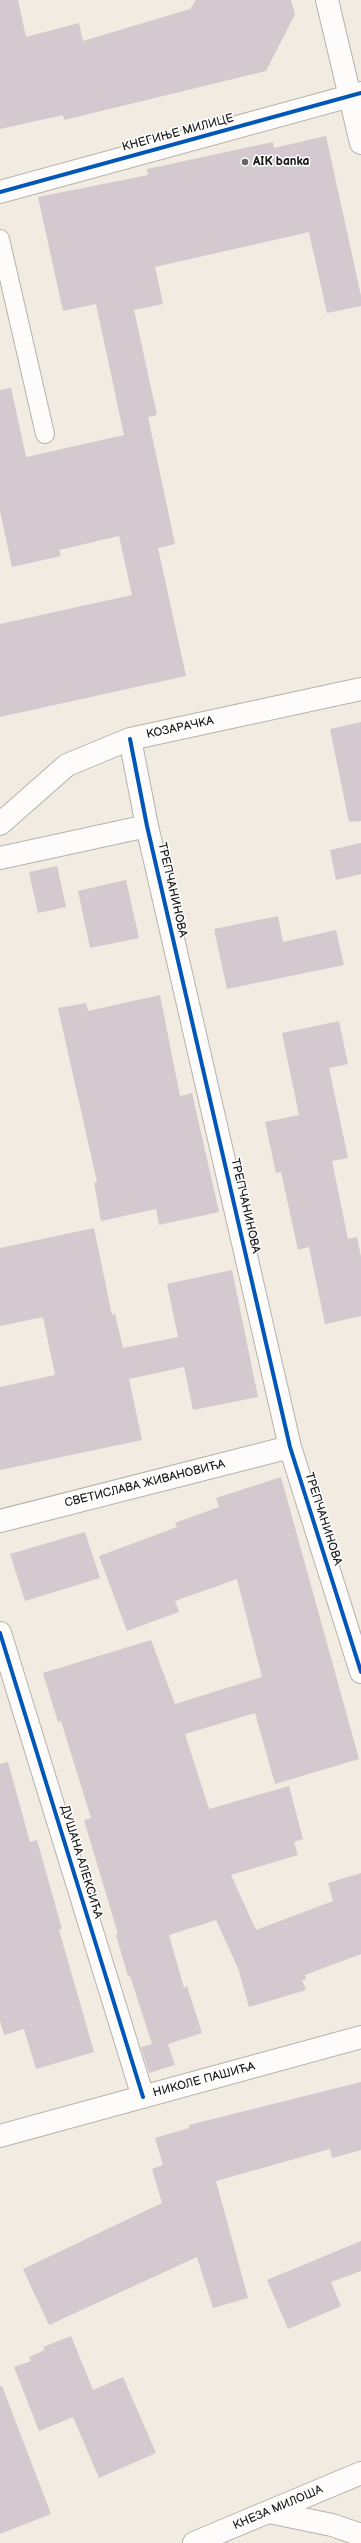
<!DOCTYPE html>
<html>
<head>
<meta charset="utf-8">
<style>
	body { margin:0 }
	canvas { display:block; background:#f1ebe1 }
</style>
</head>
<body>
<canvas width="361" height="2543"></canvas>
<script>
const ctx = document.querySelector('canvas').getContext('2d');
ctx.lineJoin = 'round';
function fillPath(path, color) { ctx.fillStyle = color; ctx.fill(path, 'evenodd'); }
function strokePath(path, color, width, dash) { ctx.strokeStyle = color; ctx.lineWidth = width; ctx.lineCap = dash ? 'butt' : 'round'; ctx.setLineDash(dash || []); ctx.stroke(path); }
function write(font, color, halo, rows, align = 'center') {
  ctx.font = font + ' "Balsamiq Sans",sans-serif'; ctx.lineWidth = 3; ctx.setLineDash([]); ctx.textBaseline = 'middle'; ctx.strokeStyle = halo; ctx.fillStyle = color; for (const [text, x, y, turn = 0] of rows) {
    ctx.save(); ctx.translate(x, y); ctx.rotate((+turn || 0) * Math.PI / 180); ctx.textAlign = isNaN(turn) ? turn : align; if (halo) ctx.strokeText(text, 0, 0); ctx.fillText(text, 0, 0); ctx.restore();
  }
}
fillPath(new Path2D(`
	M0 0H18L26 37 79 23 83 41 190 9 196 0H291L295 14 266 71 64 120 63 115 0 129Z
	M326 136 361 296V306L327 313 309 232 155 267 163 304 134 310 157 415 148 417 175 544 158 548 186 676 0 717V624L132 595 119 536 59 550 61 556 12 567 0 511V390L11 388 26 457 124 435 96 304 63 311 38 197 148 175 147 169 273 142 274 148Z
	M361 722V821L349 822 330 729Z
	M361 843V874L336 880 330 850Z
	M57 866 66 907 38 913 29 872Z
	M126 880 139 938 90 948 78 891Z
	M278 916 283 942 336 930 344 965 227 989 214 929Z
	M160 995 180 1096 192 1093 219 1212 159 1225 156 1209 101 1221 94 1183 97 1182 58 1008 86 1003 88 1011Z
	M339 1021 348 1064 329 1068 348 1158 332 1161 348 1239 357 1237 361 1257V1316L325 1324 309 1247 298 1250 281 1172 276 1173 265 1122 299 1115 282 1033Z
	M94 1228 112 1315 115 1314 123 1348 178 1337 167 1284 232 1270 258 1397 193 1410 184 1367 129 1379 142 1440 0 1470V1387L55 1375 43 1317 0 1326V1248Z
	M281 1477 359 1759 275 1784 255 1713 185 1734 209 1809 289 1786 303 1839 294 1842 298 1855 231 1875 256 1930 333 1901 328 1883 361 1873V1954L305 1975 306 1979 302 1980 306 1990 249 2007 238 1968 216 1920 169 1935 184 1988 187 1986 202 2033 168 2044 175 2065 149 2073 141 2047 152 2044 130 1976H128L116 1935 118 1934 84 1820 91 1818 61 1721 58 1722 43 1673 151 1640 175 1704 262 1677 237 1579 175 1601 179 1612 127 1631 99 1556 177 1527 175 1523 219 1507 216 1498Z
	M85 1532 100 1578 25 1601 10 1554Z
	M8 1762 30 1842 37 1840 62 1929 59 1930 94 2052 36 2069 24 2029 4 2035 0 2021V1764Z
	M361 2082V2150L332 2158 330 2149 216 2181 248 2298 213 2308 197 2257 49 2325 23 2269 162 2203 152 2169 163 2165 155 2138 189 2128V2125Z
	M361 2241V2271L331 2282 341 2306 288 2329 267 2280Z
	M71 2336 93 2390 123 2377 156 2453 99 2478 73 2417 39 2431 14 2367 31 2361 29 2357 45 2350 43 2347Z
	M0 2386H2L51 2514 0 2534Z`), '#d3c9ce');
const service = new Path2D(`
	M0 239 45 434`);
const minor = new Path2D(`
	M327 0 361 143
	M130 739 147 826 290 1447 361 1672
	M0 824 67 765 130 739 361 689
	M0 858 147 826
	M0 1521 290 1447
	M0 1633 143 2097
	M0 2136 361 2037
	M269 2512 332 2525 361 2535`);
const tertiary = new Path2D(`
	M0 192 361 93`);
const secondary = new Path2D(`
	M194 2543 361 2473`);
strokePath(service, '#b6b2ac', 20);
strokePath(minor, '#b6b2ac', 24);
strokePath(tertiary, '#b6b2ac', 24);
strokePath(secondary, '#b6b2ac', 24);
strokePath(service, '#fdfcfa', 18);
strokePath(minor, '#fdfcfa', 22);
strokePath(tertiary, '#fdfcfa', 22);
strokePath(secondary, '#fdfcfa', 22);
strokePath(new Path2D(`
	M0 192 361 93
	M130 739 147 826 290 1447 361 1672
	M0 1633 143 2097`), '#0057b8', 4);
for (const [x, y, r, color] of [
	[245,162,4,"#676461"]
]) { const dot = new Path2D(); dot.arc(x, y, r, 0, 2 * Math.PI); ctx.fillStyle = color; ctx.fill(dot); strokePath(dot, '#fff', 1.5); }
write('12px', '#1c1c1c', '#fff', [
	["КНЕГИЊЕ МИЛИЦЕ",178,133,-15],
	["КОЗАРАЧКА",180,728,-12],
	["ТРЕПЧАНИНОВА",172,890,77],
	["ТРЕПЧАНИНОВА",245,1206,77],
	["СВЕТИСЛАВА ЖИВАНОВИЋА",145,1484,-14],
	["ТРЕПЧАНИНОВА",323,1519,72],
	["ДУШАНА АЛЕКСИЋА",81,1862,73],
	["НИКОЛЕ ПАШИЋА",204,2080,-15],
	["КНЕЗА МИЛОША",278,2508,-23]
]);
write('bold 12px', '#1c1c1c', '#fff', [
	["AIK banka",253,162]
], 'left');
</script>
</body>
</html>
